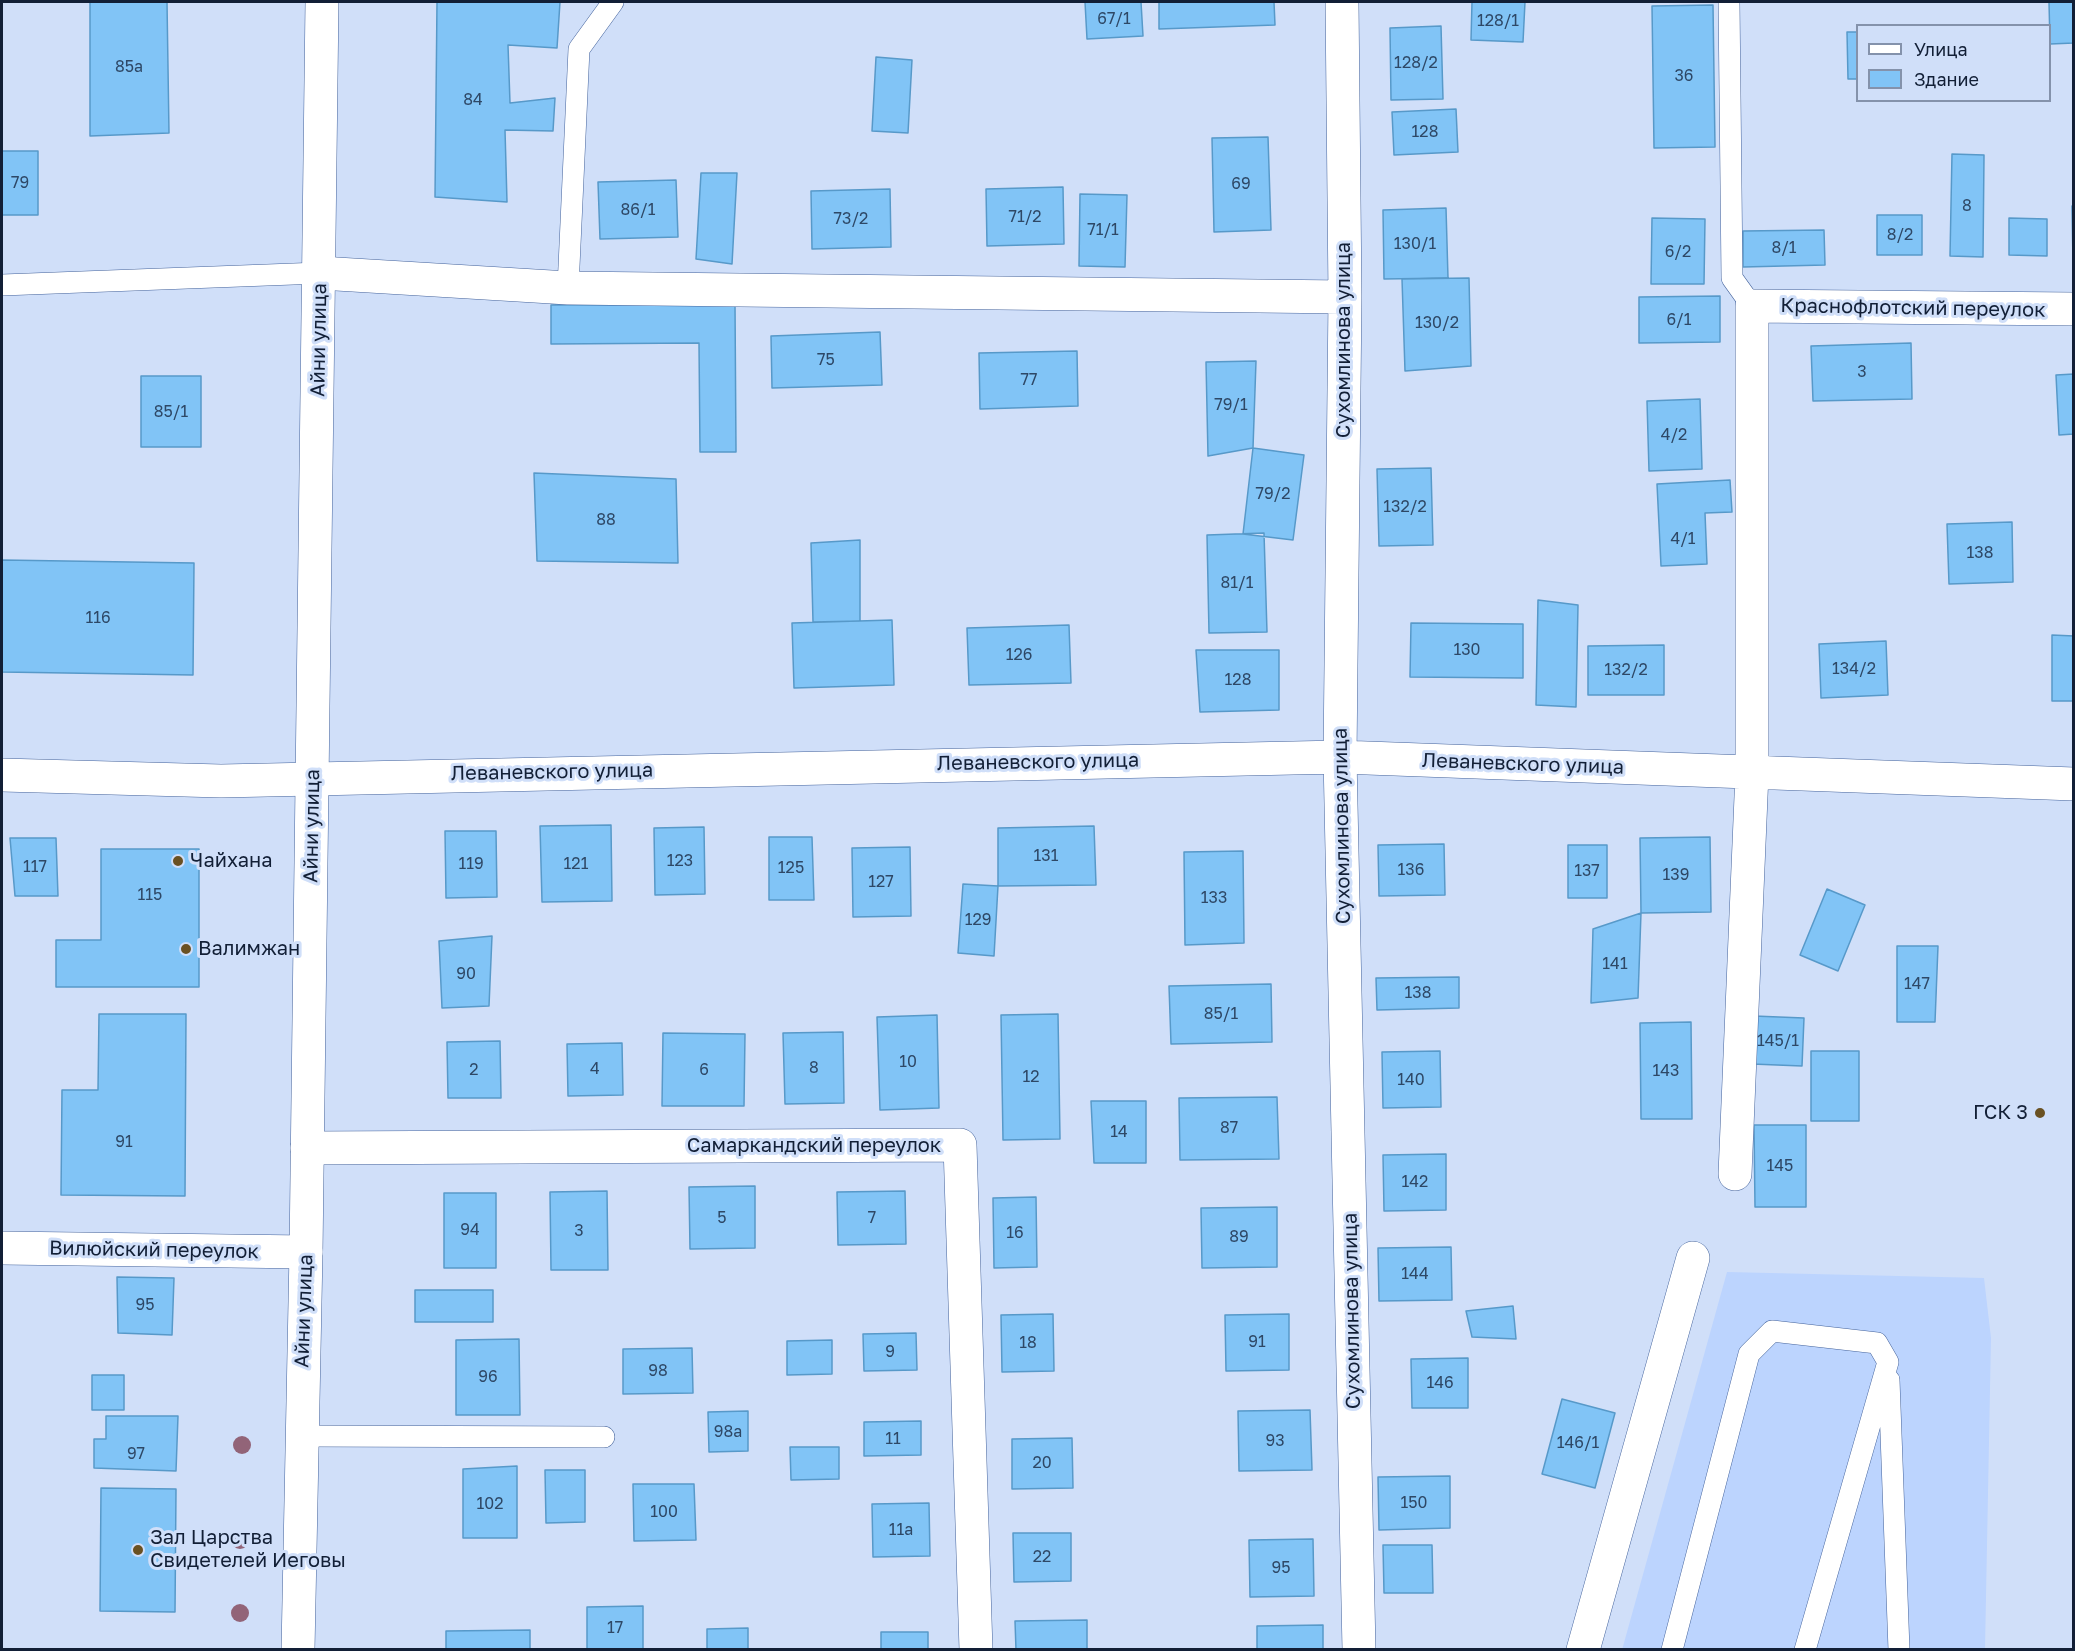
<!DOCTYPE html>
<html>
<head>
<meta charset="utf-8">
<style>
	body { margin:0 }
	#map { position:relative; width:2075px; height:1651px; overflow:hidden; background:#d0dff9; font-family:"Golos Text",sans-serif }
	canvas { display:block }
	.frame { position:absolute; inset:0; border:3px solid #121f36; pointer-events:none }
	.legend { position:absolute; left:1856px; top:24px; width:195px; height:78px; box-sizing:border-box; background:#d0dff9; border:2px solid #8492ab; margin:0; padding:8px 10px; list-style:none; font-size:18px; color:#121f36 }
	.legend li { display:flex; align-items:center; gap:12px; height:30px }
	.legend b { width:30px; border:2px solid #8492ab }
</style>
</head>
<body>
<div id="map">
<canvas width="2075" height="1651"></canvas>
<div class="frame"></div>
<ul class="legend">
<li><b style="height:8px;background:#fff"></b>Улица</li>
<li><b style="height:16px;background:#81c4f6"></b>Здание</li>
</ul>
</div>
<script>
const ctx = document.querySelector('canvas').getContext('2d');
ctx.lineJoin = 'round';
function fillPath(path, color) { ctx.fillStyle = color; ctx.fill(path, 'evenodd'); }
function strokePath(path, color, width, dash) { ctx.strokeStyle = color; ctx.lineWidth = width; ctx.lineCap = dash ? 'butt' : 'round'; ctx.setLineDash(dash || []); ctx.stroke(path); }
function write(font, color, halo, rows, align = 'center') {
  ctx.font = font + ' "Golos Text",sans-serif'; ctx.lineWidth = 6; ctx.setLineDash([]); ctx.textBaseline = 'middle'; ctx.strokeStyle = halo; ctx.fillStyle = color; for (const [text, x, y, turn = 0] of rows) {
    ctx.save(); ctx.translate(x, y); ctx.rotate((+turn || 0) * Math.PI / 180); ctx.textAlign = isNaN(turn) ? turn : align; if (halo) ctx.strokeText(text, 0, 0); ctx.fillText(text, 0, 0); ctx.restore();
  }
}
fillPath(new Path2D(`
	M1727 1272 1984 1278 1991 1338 1985 1649 1622 1650Z`), '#bcd4fe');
const building = new Path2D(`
	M90 2H167L169 133 90 136Z
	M437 2H560L557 48 508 45 510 103 555 98 553 131 505 130 507 202 435 197Z
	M1085 2H1141L1143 36 1087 39Z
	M1159 2H1274L1275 25 1159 29Z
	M1472 2H1525L1523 42 1471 40Z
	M2049 2H2074V43L2050 44Z
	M1713 5 1715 147 1654 148 1652 6Z
	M1441 26 1443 99 1391 100 1390 28Z
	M1847 32H1858V79H1848Z
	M876 57 912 60 908 133 872 131Z
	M1456 109 1458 152 1394 155 1392 112Z
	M1268 137 1271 230 1214 232 1212 138Z
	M2 151H38V215H2Z
	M1952 154 1984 155 1983 257 1950 256Z
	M701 173H737L732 264 696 259Z
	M676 180 678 237 600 239 598 182Z
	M1063 187 1064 244 987 246 986 189Z
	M890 189 891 247 812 249 811 191Z
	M1080 194 1127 195 1125 267 1079 266Z
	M2072 206H2074L2073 263Z
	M1446 208 1448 278 1384 279 1383 210Z
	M1877 215H1922V255H1877Z
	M1652 218 1705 219 1704 284H1651Z
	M2009 218 2047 219V256L2009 255Z
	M1824 230 1825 265 1743 267V231Z
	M1469 278 1471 366 1405 371 1402 279Z
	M1720 296V342L1639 343V297Z
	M735 304 736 452H700L699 343 551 344V305Z
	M880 332 882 385 772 388 771 336Z
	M1911 343 1912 399 1813 401 1811 346Z
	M1077 351 1078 406 980 409 979 353Z
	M1256 361 1253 448 1208 456 1206 362Z
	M2074 374V434L2059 435 2056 375Z
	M141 376H201V447H141Z
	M1700 399 1702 469 1649 471 1647 401Z
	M1253 448 1304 455 1293 540 1243 534Z
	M1431 468 1433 545 1379 546 1377 469Z
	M534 473 676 479 678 563 537 561Z
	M1730 480 1732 512 1705 513 1707 564 1661 566 1657 484Z
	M2012 522 2013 582 1949 584 1947 524Z
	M1264 533 1267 632 1209 633 1207 535Z
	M860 540V621L813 622 811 543Z
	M2 560 194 563 193 675 2 672Z
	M1538 600 1578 605 1576 707 1536 705Z
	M892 620 894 685 794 688 792 623Z
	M1411 623 1523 624V678L1410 677Z
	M1069 625 1071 683 969 685 967 628Z
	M2052 635 2074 636V701H2052Z
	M1886 641 1888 695 1821 698 1819 644Z
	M1664 645V695H1588V646Z
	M1196 650H1279V710L1200 712Z
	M611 825 612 901 542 902 540 826Z
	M1094 826 1096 885 998 886V828Z
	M704 827 705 894 655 895 654 828Z
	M445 831H496L497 897 446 898Z
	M769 837H812L814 900H769Z
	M1710 837 1711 912 1641 913 1640 838Z
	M10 838H56L58 896H15Z
	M1444 844 1445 895 1379 896 1378 845Z
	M1568 845H1607V898H1568Z
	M910 847 911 916 853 917 852 848Z
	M101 849H199V987H56V940H101Z
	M1243 851 1244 943 1185 945 1184 852Z
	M963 884 998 886 994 956 958 953Z
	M1827 889 1865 905 1838 971 1800 955Z
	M1641 913 1638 998 1591 1003 1593 929Z
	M492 936 489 1006 442 1008 439 941Z
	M1897 946H1938L1935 1022H1897Z
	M1459 977V1008L1377 1010 1376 978Z
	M1271 984 1272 1042 1171 1044 1169 986Z
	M99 1014H186L185 1196 61 1195 62 1090H98Z
	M1058 1014 1060 1139 1003 1140 1001 1015Z
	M937 1015 939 1108 880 1110 877 1017Z
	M1754 1016 1804 1018 1802 1066 1752 1064Z
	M1691 1022 1692 1119H1641L1640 1023Z
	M843 1032 844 1103 785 1104 783 1033Z
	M663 1033 745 1034 744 1106H662Z
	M500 1041 501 1098H448L447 1042Z
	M622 1043 623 1095 568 1096 567 1044Z
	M1440 1051 1441 1107 1383 1108 1382 1052Z
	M1811 1051H1859V1121H1811Z
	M1277 1097 1279 1159 1180 1160 1179 1098Z
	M1091 1101H1146V1163H1094Z
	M1754 1125H1806V1207H1755Z
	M1446 1154V1210L1384 1211 1383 1155Z
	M755 1186V1248L690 1249 689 1187Z
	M607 1191 608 1270H551L550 1192Z
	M905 1191 906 1244 838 1245 837 1192Z
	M444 1193H496V1268H444Z
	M1036 1197 1037 1267 994 1268 993 1198Z
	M1277 1207V1267L1202 1268 1201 1208Z
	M1451 1247 1452 1300 1379 1301 1378 1248Z
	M117 1277 174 1278 172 1335 118 1333Z
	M415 1290H493V1322H415Z
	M1513 1306 1516 1339 1472 1337 1466 1311Z
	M1053 1314 1054 1371 1002 1372 1001 1315Z
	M1289 1314V1370L1226 1371 1225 1315Z
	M916 1333 917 1370 864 1371 863 1334Z
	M519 1339 520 1415H456V1340Z
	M832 1340V1374L787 1375V1341Z
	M692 1348 693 1393 623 1394V1349Z
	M1468 1358V1408H1412L1411 1359Z
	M92 1375H124V1410H92Z
	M1562 1399 1615 1413 1595 1488 1542 1474Z
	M1310 1410 1312 1470 1239 1471 1238 1411Z
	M748 1411V1451L709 1452 708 1412Z
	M106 1416H178L176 1471 94 1468V1439H106Z
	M921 1421V1455L864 1456V1422Z
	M1072 1438 1073 1488 1012 1489V1439Z
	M790 1447H839V1479L791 1480Z
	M517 1466V1538H463V1469Z
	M545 1470H585V1522L546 1523Z
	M1450 1476V1528L1379 1530 1378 1477Z
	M633 1484H694L696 1540 634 1541Z
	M101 1488 176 1489 175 1612 100 1611Z
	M929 1503 930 1556 873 1557 872 1504Z
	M1013 1533H1071V1581L1014 1582Z
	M1313 1539 1314 1596 1250 1597 1249 1540Z
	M1383 1545H1432L1433 1593H1384Z
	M643 1606V1650H587V1607Z
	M1087 1620V1650H1016L1015 1621Z
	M1323 1625V1650H1257V1626Z
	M748 1628V1650H707V1629Z
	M530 1630V1650H446V1631Z
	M881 1632H928V1650H881Z`);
fillPath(building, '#81c4f6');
strokePath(building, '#5799c9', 1.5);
const service = new Path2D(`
	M1729 2 1732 278 1752 306
	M2 285 320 273
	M568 288 579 49 613 2
	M1889 1380 1899 1650
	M301 1436 604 1437
	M1672 1650 1749 1354 1772 1331 1877 1343 1888 1362 1805 1650`);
const minor = new Path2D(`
	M1342 2 1345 297 1340 757 1359 1650
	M320 273 568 288 1345 297
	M2 775 221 781 1340 757 2074 784
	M307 1148 960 1145 976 1650
	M1735 1174 1752 773V306L2074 309
	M2 1248 306 1252
	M1583 1650 1693 1258`);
const tertiary = new Path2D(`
	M298 1650 306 1252 322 2`);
strokePath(service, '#44639c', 22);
strokePath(minor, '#44639c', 34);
strokePath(tertiary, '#44639c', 34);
strokePath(service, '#fff', 21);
strokePath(minor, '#fff', 33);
strokePath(tertiary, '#fff', 33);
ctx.fillStyle = '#926478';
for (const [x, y] of [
	[242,1445],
	[240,1540],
	[240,1613]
]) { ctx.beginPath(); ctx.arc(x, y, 9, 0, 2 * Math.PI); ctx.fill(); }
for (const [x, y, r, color] of [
	[178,861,6,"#6a5122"],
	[186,949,6,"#6a5122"],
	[2040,1113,6,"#6a5122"],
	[138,1550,6,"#6a5122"]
]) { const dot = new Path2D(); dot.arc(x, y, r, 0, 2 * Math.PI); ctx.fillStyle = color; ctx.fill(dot); strokePath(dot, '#d0dff9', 2); }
write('16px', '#2e4866', null, [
	["67/1",1114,19],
	["128/1",1498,21],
	["128/2",1416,63],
	["85a",129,67],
	["36",1684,76],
	["84",473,100],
	["128",1425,132],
	["79",20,183],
	["69",1241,184],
	["8",1967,206],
	["86/1",638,210],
	["71/2",1025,217],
	["73/2",851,219],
	["71/1",1103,230],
	["8/2",1900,235],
	["130/1",1415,244],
	["8/1",1784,248],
	["6/2",1678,252],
	["6/1",1679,320],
	["130/2",1437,323],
	["75",826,360],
	["3",1862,372],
	["77",1029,380],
	["79/1",1231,405],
	["85/1",171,412],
	["4/2",1674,435],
	["79/2",1273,494],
	["132/2",1405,507],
	["88",606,520],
	["4/1",1683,539],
	["138",1980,553],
	["81/1",1237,583],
	["116",98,618],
	["130",1467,650],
	["126",1019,655],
	["134/2",1854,669],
	["132/2",1626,670],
	["128",1238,680],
	["131",1046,856],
	["123",680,861],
	["119",471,864],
	["121",576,864],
	["117",35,867],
	["125",791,868],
	["136",1411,870],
	["137",1587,871],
	["139",1676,875],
	["127",881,882],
	["115",150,895],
	["133",1214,898],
	["129",978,920],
	["141",1615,964],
	["90",466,974],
	["147",1917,984],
	["138",1418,993],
	["85/1",1221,1014],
	["145/1",1778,1041],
	["10",908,1062],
	["8",814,1068],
	["4",595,1069],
	["2",474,1070],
	["6",704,1070],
	["143",1666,1071],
	["12",1031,1077],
	["140",1411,1080],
	["87",1229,1128],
	["14",1119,1132],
	["91",124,1142],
	["145",1780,1166],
	["142",1415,1182],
	["5",722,1218],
	["7",872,1218],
	["94",470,1230],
	["3",579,1231],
	["16",1015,1233],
	["89",1239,1237],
	["144",1415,1274],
	["95",145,1305],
	["91",1257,1342],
	["18",1028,1343],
	["9",890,1352],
	["98",658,1371],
	["96",488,1377],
	["146",1440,1383],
	["98а",728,1432],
	["11",893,1439],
	["93",1275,1441],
	["146/1",1578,1443],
	["97",136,1454],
	["20",1042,1463],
	["150",1414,1503],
	["102",490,1504],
	["100",664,1512],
	["11а",901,1530],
	["22",1042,1557],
	["95",1281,1568],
	["17",615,1628]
]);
write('20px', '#121f36', '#d0dff9', [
	["Краснофлотский переулок",1913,308,1],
	["Айни улица",319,340,-89],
	["Сухомлинова улица",1344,340,-90],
	["Леваневского улица",1038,762,-1],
	["Леваневского улица",1523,764,2],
	["Леваневского улица",552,772,-1],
	["Айни улица",312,826,-89],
	["Сухомлинова улица",1342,826,-91],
	["Самаркандский переулок",814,1146],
	["Вилюйский переулок",154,1250,1],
	["Айни улица",304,1311,-88],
	["Сухомлинова улица",1352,1311,-91]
]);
write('20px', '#121f36', '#d0dff9', [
	["Чайхана",190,861],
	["Валимжан",198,949],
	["ГСК 3",2028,1113,"right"],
	["Зал Царства",150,1538],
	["Свидетелей Иеговы",150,1561]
], 'left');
</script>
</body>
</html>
